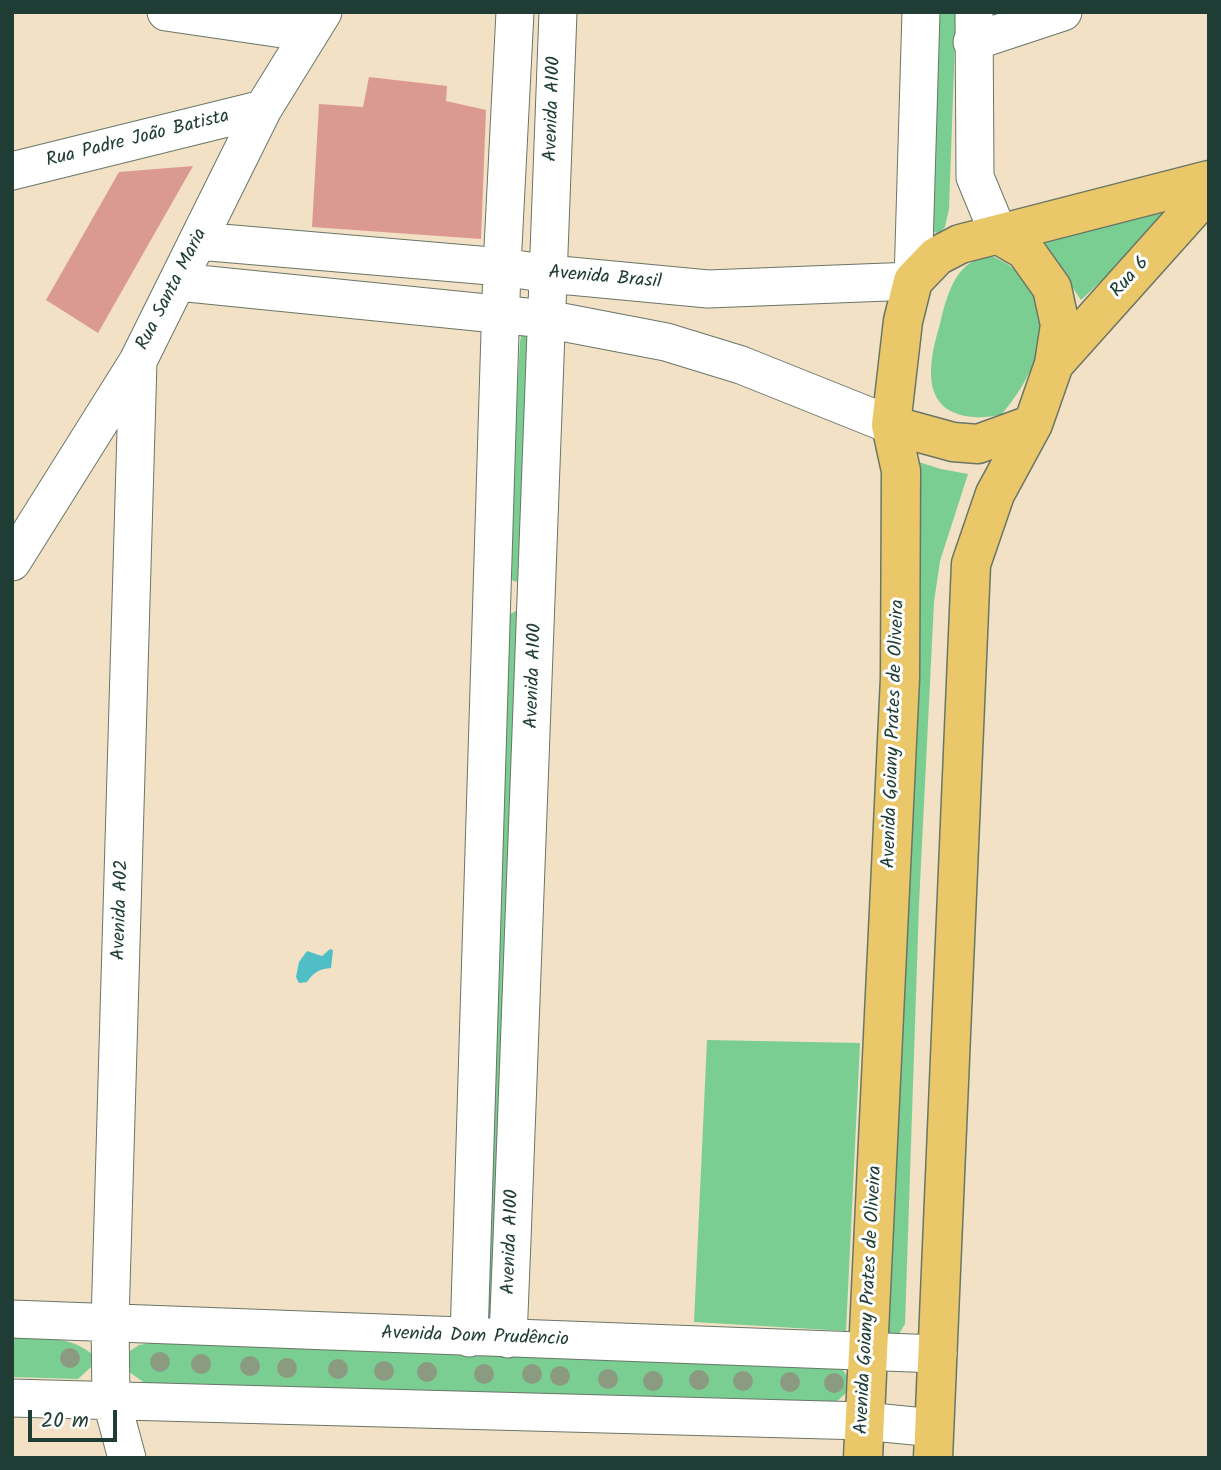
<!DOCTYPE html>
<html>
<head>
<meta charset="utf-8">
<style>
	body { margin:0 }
	#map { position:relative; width:1221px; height:1470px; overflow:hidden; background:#f3e1c5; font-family:Kalam,sans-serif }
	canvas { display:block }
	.frame { position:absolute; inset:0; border:14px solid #1f3d34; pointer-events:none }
	.scale { position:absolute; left:28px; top:1410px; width:89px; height:32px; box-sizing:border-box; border:4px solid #1f3d34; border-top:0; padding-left:9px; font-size:21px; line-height:24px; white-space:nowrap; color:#1f3d34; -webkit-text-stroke:5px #fff; paint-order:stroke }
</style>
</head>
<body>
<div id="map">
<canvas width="1221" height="1470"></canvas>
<div class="frame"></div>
<div class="scale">20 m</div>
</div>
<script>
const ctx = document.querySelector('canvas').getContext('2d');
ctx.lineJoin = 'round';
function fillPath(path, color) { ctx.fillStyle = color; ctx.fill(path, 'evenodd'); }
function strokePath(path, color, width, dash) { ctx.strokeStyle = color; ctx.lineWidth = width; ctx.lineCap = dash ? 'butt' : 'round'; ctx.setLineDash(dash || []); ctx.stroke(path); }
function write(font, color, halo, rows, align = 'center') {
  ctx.font = font + ' Kalam,sans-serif'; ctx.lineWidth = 6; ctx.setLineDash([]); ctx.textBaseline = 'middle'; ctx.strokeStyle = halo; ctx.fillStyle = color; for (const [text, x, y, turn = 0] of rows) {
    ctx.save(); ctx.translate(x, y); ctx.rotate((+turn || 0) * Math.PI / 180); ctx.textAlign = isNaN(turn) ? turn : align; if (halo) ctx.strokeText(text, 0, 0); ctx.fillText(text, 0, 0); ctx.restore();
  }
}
fillPath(new Path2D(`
	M935 12H956L949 209 945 227 939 233 932 232Z
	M1198 190 1081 300 1036 234Z
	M992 256C1031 275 1032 287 1049 325 1036 360 1026 386 1001 415 992 416 982 418 974 417 918 413 929 361 940 324 944 307 950 282 963 269 970 261 982 257 992 256Z
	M528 325 520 582 513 581 508 571 520 341 523 330Z
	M912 460 941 469 968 474 940 561 934 602 919 904 905 1324 899 1334 889 1340 877 1320Z
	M518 610 496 1321 486 1320 508 615Z
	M707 1040 860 1043 846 1331 694 1322Z
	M12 1337C41 1339 69 1335 92 1354L91 1367 78 1379 12 1377Z
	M151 1343 518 1351 841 1367 848 1378 847 1392 834 1404 146 1384 128 1371 130 1351 139 1345Z`), '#7ace92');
fillPath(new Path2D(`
	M330 949 333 950 331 968C319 969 314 972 307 982L299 983 296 977 299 962 307 951 322 956Z`), '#50bec6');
fillPath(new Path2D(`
	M369 77 447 86 446 101 486 110 481 239 312 227 319 104 363 107Z
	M193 166 98 333 46 300 119 172Z`), '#db9a91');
const minor = new Path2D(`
	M166 12 310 33
	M974 12 975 177 999 235
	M972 42 1063 12
	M12 171 263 109
	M198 241 502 267 549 274 708 289 913 281 921 12
	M178 282 546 319 666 342 741 365 891 425
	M12 562 138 361 263 109 323 12
	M12 1319 938 1354
	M469 1338 502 267 515 12
	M508 1339C526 897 542 455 558 12
	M12 1398 864 1421 934 1428
	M127 1458 111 1399 110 1322 138 361`);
const major = new Path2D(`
	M1054 364 1209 191
	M891 425 953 442 978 444 1033 424
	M863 1458 900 678 901 471 891 425 903 321 913 281 937 256 960 244 1209 180
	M933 1458 971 564 995 494 1033 424 1054 364 1060 325 1052 288 1025 250 999 235`);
strokePath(minor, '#697667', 39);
strokePath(major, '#697667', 41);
strokePath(minor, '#fff', 37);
strokePath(major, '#eac769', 38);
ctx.fillStyle = '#8b9b82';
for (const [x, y] of [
	[70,1358],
	[160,1362],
	[201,1364],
	[250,1366],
	[287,1368],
	[338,1369],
	[384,1371],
	[427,1372],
	[484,1374],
	[532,1374],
	[560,1376],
	[608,1379],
	[699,1380],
	[653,1381],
	[743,1381],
	[790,1382],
	[834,1383]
]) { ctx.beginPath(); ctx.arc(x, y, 10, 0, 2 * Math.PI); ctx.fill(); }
write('19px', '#1f3d34', '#fff', [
	["Avenida A100",554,109,-88],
	["Rua Padre João Batista",138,140,-14],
	["Rua 6",1131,278,-48],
	["Avenida Brasil",605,279,5],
	["Rua Santa Maria",173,290,-63],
	["Avenida A100",535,676,-88],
	["Avenida Goiany Prates de Oliveira",895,734,-88],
	["Avenida A02",122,910,-88],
	["Avenida A100",512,1242,-88],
	["Avenida Goiany Prates de Oliveira",870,1300,-87],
	["Avenida Dom Prudêncio",475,1338,2]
]);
</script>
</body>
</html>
